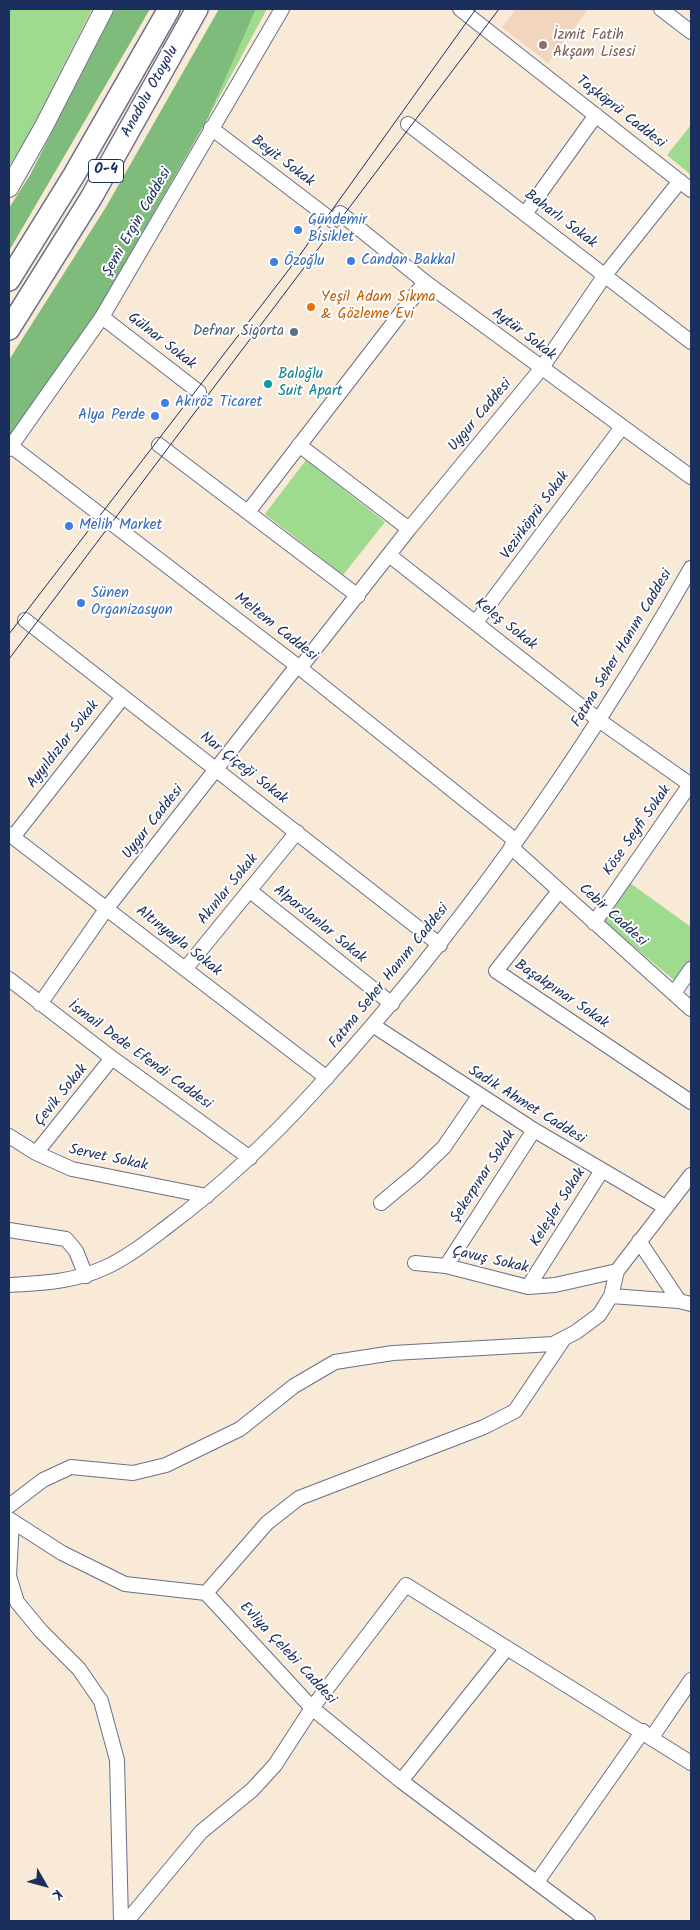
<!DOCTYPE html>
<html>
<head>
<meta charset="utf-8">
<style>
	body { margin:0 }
	#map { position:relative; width:700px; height:1930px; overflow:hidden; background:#f9e9d7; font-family:Kalam,sans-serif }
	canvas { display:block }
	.frame { position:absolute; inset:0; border:10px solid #1b2f5e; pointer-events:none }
	.north { position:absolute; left:20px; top:1860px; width:50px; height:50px; -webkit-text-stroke:4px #fff; paint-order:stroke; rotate:128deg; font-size:14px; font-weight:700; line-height:20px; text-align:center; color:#1b2f5e }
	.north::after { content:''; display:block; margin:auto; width:18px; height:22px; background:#1b2f5e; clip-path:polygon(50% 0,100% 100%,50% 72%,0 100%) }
</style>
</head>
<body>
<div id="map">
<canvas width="700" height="1930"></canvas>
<div class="frame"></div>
<div class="north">K</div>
</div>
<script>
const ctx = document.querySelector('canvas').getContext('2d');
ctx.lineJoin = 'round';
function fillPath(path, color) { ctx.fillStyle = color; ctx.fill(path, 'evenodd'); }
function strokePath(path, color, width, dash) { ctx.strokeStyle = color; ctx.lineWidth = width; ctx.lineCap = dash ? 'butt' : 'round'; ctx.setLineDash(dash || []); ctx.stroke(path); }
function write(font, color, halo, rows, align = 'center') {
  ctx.font = font + ' Kalam,sans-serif'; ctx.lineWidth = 4; ctx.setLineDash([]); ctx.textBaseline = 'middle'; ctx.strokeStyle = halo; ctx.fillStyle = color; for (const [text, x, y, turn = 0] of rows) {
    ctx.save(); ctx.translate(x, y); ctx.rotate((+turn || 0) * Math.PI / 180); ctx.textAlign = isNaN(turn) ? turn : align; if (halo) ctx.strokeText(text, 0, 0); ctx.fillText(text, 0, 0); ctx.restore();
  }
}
fillPath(new Path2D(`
	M516 9H586L588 10 548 63 502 27Z`), '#f1d5bd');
fillPath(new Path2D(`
	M9 9H92L31 130 9 167Z
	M256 9H267L208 118Z
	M691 125V175L667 155Z
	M306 460 385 522 343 575 265 514Z
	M630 883 691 927V959L675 981 602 920Z`), '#9fdb8f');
fillPath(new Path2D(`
	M115 9H150L9 251V208L30 175Z
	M219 9H256L208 118 97 312 9 441V360L106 207Z`), '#7fbb7a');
const minor = new Path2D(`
	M460 9 691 190
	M661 9 691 32
	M408 124 691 342
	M211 128 333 221
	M340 213 425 282 691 477
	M525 214 596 115
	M102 317 199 392
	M159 445 358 596
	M299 445 409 529
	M11 446 300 668 516 841
	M9 449 102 317 282 9
	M248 512 425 282
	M389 555 600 721 691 785
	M25 620 440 945
	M476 622 622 427
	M300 668 409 529 541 369 605 275 680 181
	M9 834 327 1078
	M13 837 123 697
	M511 847 691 1009
	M249 890 392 1004
	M559 891 496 971 691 1102
	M594 923 691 783
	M186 968 297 832
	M9 979 112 1058 250 1158
	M674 993 691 969
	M40 1004 107 908 297 666
	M374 1026 534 1130 665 1207
	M9 1136 36 1153 72 1169 207 1196
	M36 1153 112 1058
	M381 1203 417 1173 444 1147 479 1096
	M9 1230 66 1239 76 1251 86 1276
	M639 1241 679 1301
	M415 1263 446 1266 528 1287 555 1285 617 1271
	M446 1266 534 1130
	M9 1285C42 1283 73 1282 104 1268 127 1258 148 1241 168 1226 223 1185 272 1138 318 1087 462 929 585 753 691 568
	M528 1287 601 1172
	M611 1296 679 1301 691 1304
	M9 1506 43 1480 71 1467 133 1473 166 1465 240 1429 294 1386 335 1362 393 1353 553 1344 576 1332 599 1315 611 1296 617 1271 691 1175
	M9 1519 62 1553 125 1584 206 1593 312 1708 401 1781 588 1921
	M12 1521 9 1576 17 1602 41 1631 79 1669 101 1701 117 1760 121 1921
	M206 1593 267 1523 299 1498 484 1427 515 1411 563 1340
	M652 1737 691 1680
	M401 1781 507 1648
	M537 1882 643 1731
	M127 1921 201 1832 252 1790 275 1765 312 1708 406 1585 691 1763`);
const major = new Path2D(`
	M9 188 43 128 104 9`);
const highway = new Path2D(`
	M9 280 74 175 169 9
	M9 329 91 198 197 9`);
strokePath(minor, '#697088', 16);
strokePath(major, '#697088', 20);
strokePath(highway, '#697088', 24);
strokePath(minor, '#fff', 14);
strokePath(major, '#fff', 18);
strokePath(highway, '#fff', 21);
strokePath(new Path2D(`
	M9 634 297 259 476 9
	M9 659 499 9`), '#1b2f5e', 1);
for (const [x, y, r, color] of [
	[543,45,5,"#8d6e63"],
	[298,230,5,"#3f7fe0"],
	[351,261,5,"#3f7fe0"],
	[274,262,5,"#3f7fe0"],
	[311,307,5,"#e8710a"],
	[294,332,5,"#5c6f8a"],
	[268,384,5,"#0f9aa8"],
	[165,403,5,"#3f7fe0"],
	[155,416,5,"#3f7fe0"],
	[69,526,5,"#3f7fe0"],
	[81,603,5,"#3f7fe0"]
]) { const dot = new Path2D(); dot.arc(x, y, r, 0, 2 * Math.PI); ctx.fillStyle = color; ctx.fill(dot); strokePath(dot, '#fff', 2); }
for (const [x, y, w] of [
	[106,171,35]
]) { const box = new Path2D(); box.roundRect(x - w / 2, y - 11.5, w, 23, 4); ctx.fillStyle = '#fff'; ctx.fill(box); strokePath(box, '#1b2f5e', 1); }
write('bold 14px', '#1b2f5e', null, [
	["O-4",106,171]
]);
write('15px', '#785e54', '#fff', [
	["İzmit Fatih",553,36],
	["Akşam Lisesi",553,53]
], 'left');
write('15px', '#1b2f5e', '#fff', [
	["Anadolu Otoyolu",151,92,-61],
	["Taşköprü Caddesi",620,113,38],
	["Beyit Sokak",282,162,37],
	["Baharlı Sokak",560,220,37],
	["Şemi Ergin Caddesi",138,223,-60],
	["Aytür Sokak",523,335,37],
	["Gülnar Sokak",161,342,38],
	["Uygur Caddesi",481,416,-50],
	["Vezirköprü Sokak",536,516,-54],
	["Keleş Sokak",505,625,38],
	["Meltem Caddesi",275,628,38],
	["Fatma Seher Hanım Caddesi",623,649,-59],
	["Ayyıldızlar Sokak",64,745,-52],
	["Nar Çiçeği Sokak",243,769,38],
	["Uygur Caddesi",154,823,-52],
	["Köse Seyfi Sokak",638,831,-55],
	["Akınlar Sokak",229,890,-51],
	["Cebir Caddesi",612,916,42],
	["Alparslanlar Sokak",319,925,39],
	["Altınyayla Sokak",178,942,38],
	["Fatma Seher Hanım Caddesi",390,977,-51],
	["Başakpınar Sokak",561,995,34],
	["İsmail Dede Efendi Caddesi",139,1056,36],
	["Çevik Sokak",62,1096,-51],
	["Sadık Ahmet Caddesi",526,1106,32],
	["Servet Sokak",108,1159,12],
	["Şekerpınar Sokak",484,1177,-57],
	["Keleşler Sokak",559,1208,-58],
	["Çavuş Sokak",490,1261,13],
	["Evliya Çelebi Caddesi",287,1654,47]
]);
write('15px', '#366cbe', '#fff', [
	["Gündemir",308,221],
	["Bisiklet",308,238],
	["Candan Bakkal",361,261],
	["Özoğlu",284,262],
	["Akıröz Ticaret",175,403],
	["Alya Perde",145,416,"right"],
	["Melih Market",79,526],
	["Sünen",91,594],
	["Organizasyon",91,611]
], 'left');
write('15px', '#c56008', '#fff', [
	["Yeşil Adam Sıkma",321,298],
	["& Gözleme Evi",321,315]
], 'left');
write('15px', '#4e5e75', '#fff', [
	["Defnar Sigorta",284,332]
], 'right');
write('15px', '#0d838f', '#fff', [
	["Baloğlu",278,375],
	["Suit Apart",278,392]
], 'left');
</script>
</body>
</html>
